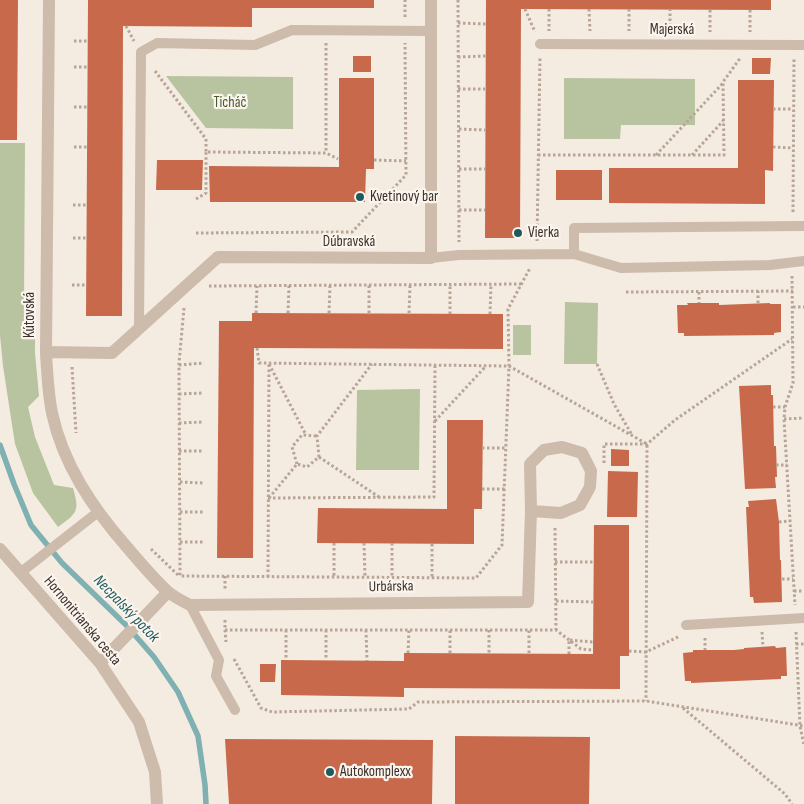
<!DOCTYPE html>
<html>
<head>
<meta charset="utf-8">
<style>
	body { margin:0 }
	canvas { display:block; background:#f4ebe1 }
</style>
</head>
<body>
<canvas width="804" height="804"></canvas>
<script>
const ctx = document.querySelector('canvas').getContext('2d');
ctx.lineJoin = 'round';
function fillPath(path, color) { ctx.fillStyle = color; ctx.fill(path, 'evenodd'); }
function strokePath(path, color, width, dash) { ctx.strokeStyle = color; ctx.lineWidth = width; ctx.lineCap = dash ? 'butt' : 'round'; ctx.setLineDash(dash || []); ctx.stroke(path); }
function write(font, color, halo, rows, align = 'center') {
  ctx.font = font + ' "Sofia Sans Condensed",sans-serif'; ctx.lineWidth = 4.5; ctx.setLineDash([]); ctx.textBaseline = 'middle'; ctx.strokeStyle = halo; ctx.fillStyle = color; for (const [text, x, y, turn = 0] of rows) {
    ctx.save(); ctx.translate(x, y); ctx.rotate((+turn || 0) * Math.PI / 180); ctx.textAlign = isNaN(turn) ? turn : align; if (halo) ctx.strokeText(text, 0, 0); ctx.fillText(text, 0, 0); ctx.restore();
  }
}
fillPath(new Path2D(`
	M166 76 293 77V129L206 128Z
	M564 78 695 79V125H621L620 139H564Z
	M0 143H25L24 304 35 305V353L39 396 28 407 35 437 54 485 73 488C80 512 77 513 58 527L33 493 15 444 3 366 0 335Z
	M565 302 598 303 597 364H564Z
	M513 325H531V355H513Z
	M420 389 419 470H356L357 390Z`), '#b8c4a0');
strokePath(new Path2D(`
	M0 445 14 484 31 525 62 563 126 625 154 657 178 692 198 736 205 785 206 804`), '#7fb0b2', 5.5);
fillPath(new Path2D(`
	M0 0H18L17 140H0Z
	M88 0H374V8H252V27L123 26 122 316H86Z
	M486 0H771V10L521 9 520 238H485Z
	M353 56H371V72H353Z
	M752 58H771L770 74H752Z
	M339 78H374V169H366L365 202H210L209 166 339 167Z
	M738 80H774L773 171 765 170V204L609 203V168H738Z
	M157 160H203L202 190H156Z
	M556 170H602V200H556Z
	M687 303H719V305L770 303V304H781V332L774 333V335L684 336V333H678L677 305H688Z
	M252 313 503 314V349L254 348 253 558H217L219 321H252Z
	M771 385V395H773L774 446H776L777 477H775L776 488 745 489 739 386Z
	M447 420H483L482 509H474V544L317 543 318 508 447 509Z
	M611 449 629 450V466H611Z
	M608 471 638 472 637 517H607Z
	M776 499 779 522 780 560H781L782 602 754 603 753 597H750L746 507H749L748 501Z
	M594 525H629V656H620V689L404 688V697L281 695V660L404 661V653L593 654Z
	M775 646 776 648 786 647 787 676H781V679L691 683V681H685L683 653 693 652V650H734L744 649V648Z
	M260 664H276L275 682H260Z
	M455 736 590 737 589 804H455Z
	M225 739 433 740 432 804H229Z`), '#c8694b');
strokePath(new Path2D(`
	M458 0 459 242
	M525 9 535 32
	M549 9V31
	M589 9 590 31
	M629 9V31
	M710 10V32
	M750 10V32
	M405 17V0
	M458 23 486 24
	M126 26 134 41
	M670 31V9
	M74 41H87
	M326 43V153
	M458 57 486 56
	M74 67H87
	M155 71 206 139V152L326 153 338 159
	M458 89H485
	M74 107H87
	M773 109H793
	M459 129 485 130
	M74 147H87
	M773 147 793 148
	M538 155H724L723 82 741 57
	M656 155 723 83
	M692 155 723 121
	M374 160 406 161
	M459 169H485
	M196 199 206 193V152
	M73 205H87
	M459 210H485
	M793 212 794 58
	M196 233 352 232 406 175 405 43
	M73 238H87
	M537 241 540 57
	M792 276 793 383 785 407 784 419 795 605
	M72 285H87
	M209 286 521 284
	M626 292 793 291
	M699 292V303
	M758 303V291
	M793 307H804
	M184 308 179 363 180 576 476 578 502 545 509 366 508 309 530 268
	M256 313 257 286
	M288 313 289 285
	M329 313 330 285
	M369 313V285
	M409 313 410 285
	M450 314V285
	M490 314 491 284
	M257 348 259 363 509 366 647 444 646 701
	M269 364 306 435
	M597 364 614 404 632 435
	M179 365 204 363
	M72 367 76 433
	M179 394 204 393
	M773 407H785
	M784 419 804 418
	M435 421 486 366
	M179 423 203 422
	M482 448H506
	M179 451H203
	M319 457 379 497
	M604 463V444H647L675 420 792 339
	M297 464 292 447 302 435 317 436
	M776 465H787
	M180 482 203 483
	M482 489H505
	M268 498 434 497 435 365
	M269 498 297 464 307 467 319 457 317 436 372 364
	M180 512H204
	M779 522 790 521
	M555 528 556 630
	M180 542H205
	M334 543V577
	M364 543 365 577
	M392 543V577
	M432 544V577
	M151 549 179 576
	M555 562H594
	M225 576V591
	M268 577 269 363
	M782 579H793
	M794 591H804
	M556 601 594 602
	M225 620V630H556L581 649 593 650
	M225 630 226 642
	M286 630V660
	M326 630V660
	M366 630 367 661
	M489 630V653
	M762 632 763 647
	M796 632 800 726 804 745
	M705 638V650
	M796 644H804
	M629 651 646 652 680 636
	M408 653 409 630
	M450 653V630
	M529 653V630
	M569 654V640L593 642
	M234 659 261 708 272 712 409 709 418 702 646 701 804 726
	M683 708 785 794 792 804`), '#b9a596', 3, [2.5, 2.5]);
strokePath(new Path2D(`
	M540 44 804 45
	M574 254V228L804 226
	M431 258 459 255 574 254 621 268 770 265 804 261
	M139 328 141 52 157 43 255 45 292 30 431 31
	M20 573 98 512
	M190 605 219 660 216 676 235 710
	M686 625 804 618`), '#cdbbac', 10);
strokePath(new Path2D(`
	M49 0 46 352C47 372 48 393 52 413 63 464 92 507 126 546 139 561 152 577 167 591 174 597 182 601 190 605L528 602 531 511 530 464 544 450 562 447 582 453 591 471 590 487 580 505 561 513 531 511
	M46 352 112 353 218 257 431 258V0
	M0 549 100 663 139 722 155 772 157 804
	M100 663 168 592`), '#cdbbac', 12);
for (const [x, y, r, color] of [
	[360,197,5,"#1f5a5e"],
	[518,233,5,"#1f5a5e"],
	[330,772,5,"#1f5a5e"]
]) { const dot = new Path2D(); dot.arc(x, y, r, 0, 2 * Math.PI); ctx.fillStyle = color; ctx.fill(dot); strokePath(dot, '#fbf5ee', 2); }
write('15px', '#3b302b', '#fbf5ee', [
	["Majerská",672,30],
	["Dúbravská",349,242],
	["Kútovská",30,315,-90],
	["Urbárska",391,587,-1],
	["Hornonitrianska cesta",82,621,50]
]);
write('15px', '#4a5a2e', '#fbf5ee', [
	["Ticháč",230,103]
]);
write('15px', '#3b302b', '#fbf5ee', [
	["Kvetinový bar",370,197],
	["Vierka",528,233],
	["Autokomplexx",340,772]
], 'left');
write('italic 16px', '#1f5a5e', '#fbf5ee', [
	["Necpalský potok",126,609,46]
]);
</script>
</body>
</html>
